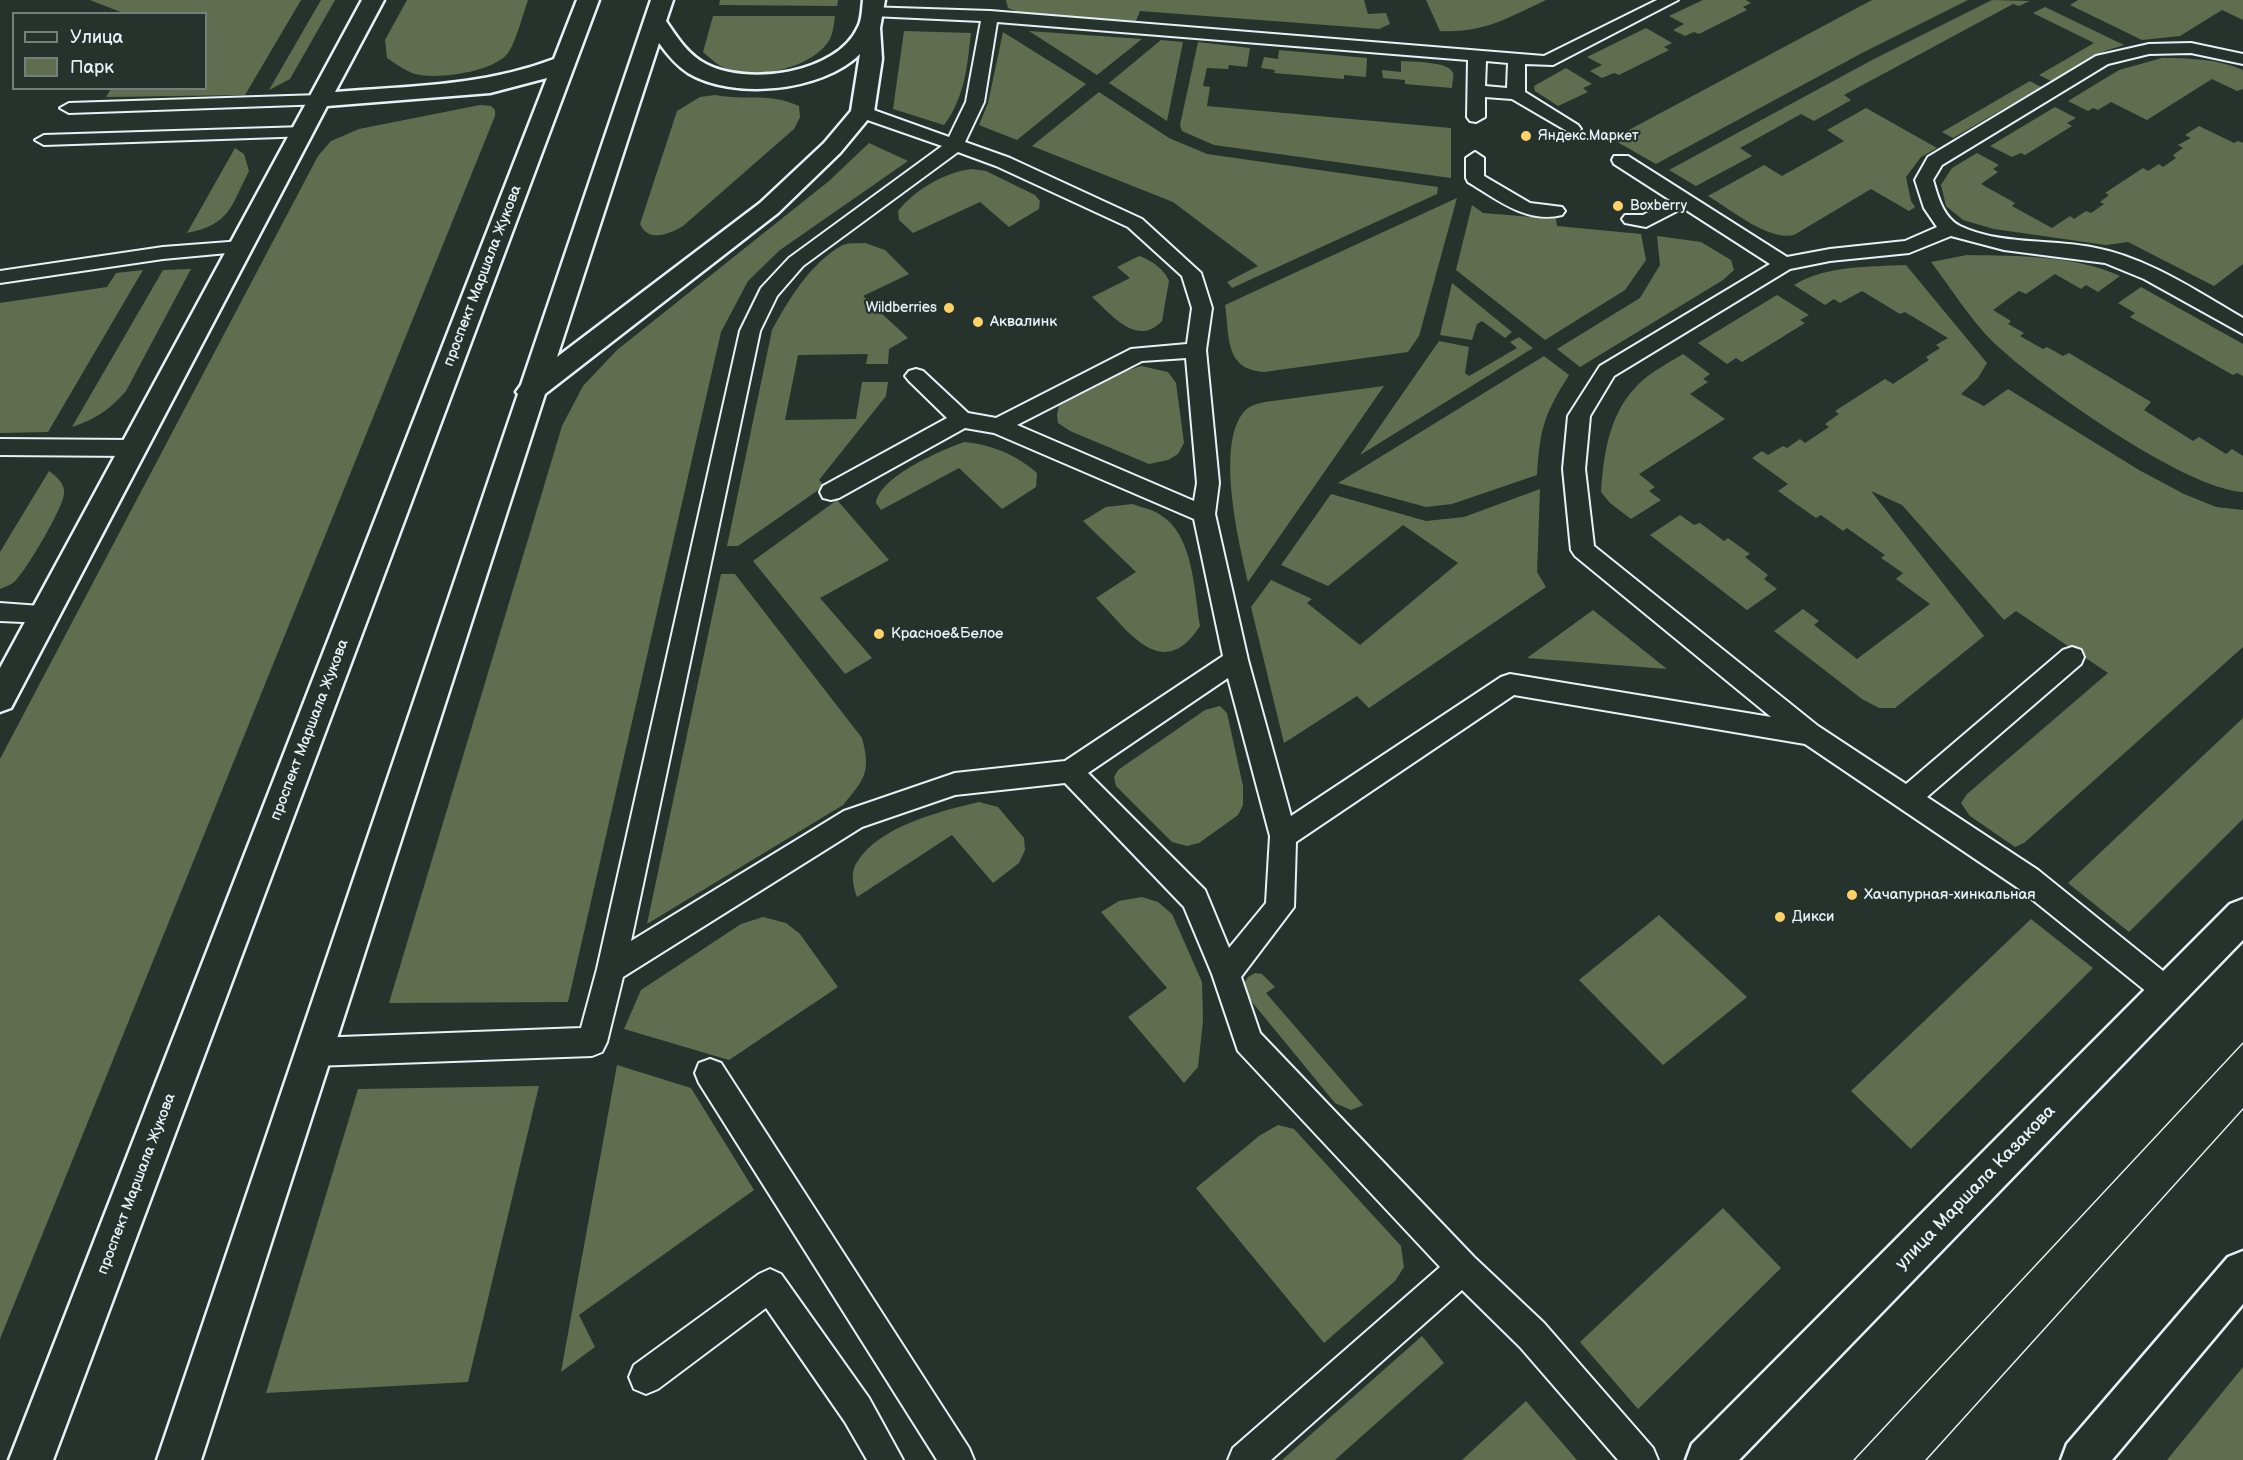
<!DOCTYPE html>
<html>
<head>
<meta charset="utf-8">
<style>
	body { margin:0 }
	#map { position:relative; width:2243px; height:1460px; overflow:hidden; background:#26332d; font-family:"Balsamiq Sans",sans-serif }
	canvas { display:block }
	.legend { position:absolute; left:12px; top:12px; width:195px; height:78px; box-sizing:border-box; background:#26332d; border:2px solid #747f7e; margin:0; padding:8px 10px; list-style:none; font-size:18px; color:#e8f1f8 }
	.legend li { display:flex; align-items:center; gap:12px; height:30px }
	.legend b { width:30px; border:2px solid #747f7e }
</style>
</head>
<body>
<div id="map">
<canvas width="2243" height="1460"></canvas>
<ul class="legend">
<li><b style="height:8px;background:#26332d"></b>Улица</li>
<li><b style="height:16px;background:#606e4f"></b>Парк</li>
</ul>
</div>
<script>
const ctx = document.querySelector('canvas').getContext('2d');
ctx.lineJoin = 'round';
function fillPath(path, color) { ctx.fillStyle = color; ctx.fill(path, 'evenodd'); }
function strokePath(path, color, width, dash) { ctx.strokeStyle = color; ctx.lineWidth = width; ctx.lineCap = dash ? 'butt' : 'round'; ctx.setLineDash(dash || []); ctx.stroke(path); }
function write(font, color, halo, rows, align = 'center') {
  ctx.font = font + ' "Balsamiq Sans",sans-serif'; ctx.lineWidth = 4.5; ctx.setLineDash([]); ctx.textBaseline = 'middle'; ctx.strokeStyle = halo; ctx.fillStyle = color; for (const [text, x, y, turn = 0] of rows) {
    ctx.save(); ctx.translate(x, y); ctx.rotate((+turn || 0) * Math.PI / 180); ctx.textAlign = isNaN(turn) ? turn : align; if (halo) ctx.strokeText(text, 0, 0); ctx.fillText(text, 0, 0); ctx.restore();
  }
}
fillPath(new Path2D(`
	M90 0H301L245 95 106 97 111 89 206 88V14L123 13Z
	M321 0H335L290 79 269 90Z
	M407 0H528C523 14 516 42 508 53 494 72 437 80 415 74 404 70 396 64 387 58L385 40Z
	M720 0H838L837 6 719 5Z
	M1006 0H1364L1368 14 1386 13 1390 24 1379 29 1140 11 1136 21 1021 13 1008 8Z
	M1426 0H1546C1507 18 1485 33 1440 31Z
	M1703 0H1746L1751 3 1743 7 1747 10 1699 34 1694 32 1685 36 1673 30 1684 24 1669 16Z
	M1872 0H1968L1862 53 1656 164 1612 139Z
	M1992 0 2030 1 2019 6 2013 4 1844 95 1851 100 1814 121 1801 114 1740 148 1752 156 1696 186 1669 170 1874 59Z
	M2078 0H2243V20L2222 10 2180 36 2142 40 2070 5Z
	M2045 7 2124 45 2105 51 2051 81 2039 75 2094 43 2033 13Z
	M713 16H835C834 23 833 33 830 39 814 67 764 77 735 72 722 69 713 61 703 52Z
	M1646 28 1672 43 1664 47 1669 50 1619 75 1614 73 1602 78 1590 71 1602 65 1587 57Z
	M904 31 971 33C967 67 965 97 944 125L893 109Z
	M1029 31 1142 39 1097 75Z
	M1003 32 1086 84 1017 140 979 125 988 103Z
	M1161 40 1183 42 1167 121 1109 83Z
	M1198 42 1250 48 1247 67 1229 65 1228 69 1207 68 1203 86 1210 87 1207 106 1451 128V178L1214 145 1182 131 1180 125Z
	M1279 50 1367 58 1366 77 1344 75V79L1274 73 1275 70 1261 68 1264 57 1278 59Z
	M2162 58C2190 58 2217 59 2243 70V89L2237 91 2212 79 2147 120 2111 102 2098 110 2093 108 2088 111 2068 101 2119 70Z
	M1401 61C1412 62 1449 61 1453 73 1454 77 1452 84 1452 88L1405 84V80L1383 78 1382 70 1401 72Z
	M1566 68 1592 84 1583 88 1588 92 1558 106 1535 91 1534 86Z
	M2030 81 2041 87 1953 138 1942 132Z
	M1099 92 1169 138 1207 154 1438 187 1437 194 1232 288 1227 282 1258 266 1173 202 1032 146Z
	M715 95C747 101 768 92 799 106L800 117 794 129 683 226C670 234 648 243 640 224L677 111 700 97Z
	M480 105 491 106 495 110V116L0 1339V759L318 156 331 141 359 129Z
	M2055 107 2076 118 2067 123 2072 126 2025 155 2021 153 2012 157 1990 146Z
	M1866 108 1937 148 1921 157 1906 177 1911 201 1915 207 1909 211 1871 189 1794 235C1768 241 1730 209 1708 196L1764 165 1782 176 1844 141 1827 130Z
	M2199 126 2234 143 2238 141 2243 143V264L2214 286 2128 242 2106 245 1994 229 1963 220 1946 206 1941 185 1952 168 1977 153 1999 165 1993 169 1998 172 1981 184 2015 203 2012 206 2052 228 2070 216 2074 219 2086 211 2091 213 2104 204 2100 202 2109 195 2105 193 2143 168 2148 171 2159 164 2163 167 2176 158 2173 155 2183 148 2178 145 2191 138 2185 135Z
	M869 143 908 161 780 250 748 281 721 332 568 1002 389 1003 562 426 583 386 617 350 829 181Z
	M235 148 244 154 249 171C231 206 230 225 187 233Z
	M972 169 986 171 1035 195 1040 201 1039 209 1009 227 980 202 913 233 899 220 898 211C916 189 945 172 972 169Z
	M1457 198 1419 336 1408 352 1264 372C1224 369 1230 337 1225 305Z
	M1472 205 1483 213 1556 219 1557 226 1641 234 1646 260 1625 290 1545 340 1456 270Z
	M1657 236 1701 242 1731 260 1734 270 1723 280 1580 367 1557 349 1640 298 1660 265Z
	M865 243 885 250 909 274 863 296 908 338 889 349 888 364H866L868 354 798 355 785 420 856 419 862 382H888L886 396 819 480 824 486 738 546H727L772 330C789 299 810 264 841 246 847 242 858 244 865 243Z
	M1967 255C2018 256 2073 255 2120 276L2098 292 2086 285 2081 289 2055 274 2026 294 2019 291 1993 310 2011 321 2008 324 2024 333 2020 336 2043 349 2047 347 2063 356 2069 353 2151 402 2144 410 2193 441 2199 437 2226 454 2232 449 2243 456V492C2184 489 2037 384 1993 342 1970 319 1951 288 1931 262Z
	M1139 256C1150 259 1165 270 1169 281L1162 321C1137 348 1111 314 1092 297L1130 278 1117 267Z
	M1906 265 1987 363 1978 378 1961 394 1984 406 2008 389 2139 470 2184 494 2216 507 2243 510V647L2024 843 2015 847 1970 816 1961 803 1967 794 2108 673 2016 611 2004 620 1902 505 1871 491 1984 636 1895 708H1879L1862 699 1774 631 1803 609 1819 621 1814 625 1857 659 1930 604 1896 579 1903 573 1881 558 1885 555 1847 528 1843 531 1821 515 1816 518 1778 491 1788 484 1752 458 1762 451 1768 455 1783 446 1787 448 1800 439 1805 443 1829 427 1825 424 1839 414 1835 411 1885 379 1893 384 1929 360 1926 357 1940 348 1936 345 1948 338 1905 312 1900 314 1862 291 1840 303 1834 299 1825 305 1794 285C1826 265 1870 267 1906 265Z
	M191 269 126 391C109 410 96 419 72 427L163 270Z
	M143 270 48 432 0 433V303L107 287 116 273Z
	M1452 283 1512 332 1505 338 1482 321 1477 324 1472 340 1440 335Z
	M2141 287 2243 344V376L2237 373 2233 375 2130 317 2135 313 2118 303Z
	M1777 295 1809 315 1800 320 1805 323 1742 362 1736 358 1727 364 1698 343Z
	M1519 337 1533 348 1360 455 1439 341 1469 347 1465 373 1469 376 1517 348 1510 342Z
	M1683 354 1710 374 1703 379 1708 382 1690 394 1725 419 1639 474 1655 487 1649 491 1661 500 1631 519 1610 503 1601 492C1604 450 1610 409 1643 380 1655 370 1670 362 1683 354Z
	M1544 356 1569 375C1544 415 1540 428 1537 475L1452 504 1426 507 1338 483Z
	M1141 366 1168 372 1176 383 1184 443 1178 454 1168 460 1149 464 1070 431 1058 423 1057 414 1059 406 1126 371Z
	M1384 386 1248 582C1239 543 1213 436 1248 408 1252 405 1260 403 1265 402Z
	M964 442C990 444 1017 455 1037 473L1036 487 1002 509 959 468 881 510 876 503C880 476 940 451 964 442Z
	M49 471C57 477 65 483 64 494 63 508 27 569 16 580 12 585 6 586 0 589V552Z
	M1540 489 1537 572 1546 587 1369 708 1357 696 1284 743 1251 607 1271 580 1312 599 1307 603 1360 645 1458 563 1403 525 1328 586 1281 565 1331 494 1426 521 1464 517Z
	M837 500 889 560 820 598 872 658 845 674 753 561Z
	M1132 504C1141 507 1151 509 1159 514 1194 534 1194 591 1200 626 1162 685 1127 629 1096 598L1136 572 1083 521 1106 507Z
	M1680 515 1694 525 1700 523 1724 541 1728 538 1750 554 1745 557 1768 575 1764 579 1777 589 1747 610 1650 535Z
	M721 574H735L862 738C871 772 865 779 843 805L647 924Z
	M1593 610 1667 669 1527 658Z
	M1220 706 1227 713 1243 786V805L1238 815 1199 843 1187 846 1172 842 1116 786 1114 777 1118 770 1205 710Z
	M2243 718V819L2129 932 2068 883Z
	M979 802 998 807 1024 838 1025 850 1019 863 993 883 952 835 857 897C853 886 850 873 857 862 879 826 941 811 979 802Z
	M1142 897 1158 902 1172 914 1202 982 1203 1021 1198 1067 1184 1083 1128 1017 1167 988 1101 912 1119 901Z
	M1659 915 1747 997 1663 1065 1579 980Z
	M763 917 786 923 800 934 838 987 729 1060 624 1029 641 990 741 924Z
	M2031 919 2093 968 1911 1149 1851 1091Z
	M1255 973 1262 974 1275 987 1266 993 1363 1105 1351 1110 1335 1103 1252 1002 1244 984 1248 977Z
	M617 1065 691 1088 754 1190 579 1315 595 1347 561 1372Z
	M539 1086 468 1382 266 1393 358 1089Z
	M1278 1125 1294 1129 1401 1246 1404 1267 1395 1281 1324 1343 1196 1188 1259 1136Z
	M1723 1208 1781 1268 1638 1409 1580 1342Z
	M1422 1336 1444 1363 1335 1460H1282Z
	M2243 1367V1460H2167Z
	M1526 1401 1577 1460H1462Z`), '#606e4f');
const lane = new Path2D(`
	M1657 0H1678L1553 65 1525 64V92L1578 125 1581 129 1578 133 1572 134 1512 99 1485 97V117L1476 122 1470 121 1467 117 1468 60 997 22 984 102 965 142 1010 158 1142 219 1201 273 1212 308 1206 350 1219 483 1215 514 1248 660 1291 816 1501 677 1510 674 1771 717 1575 556 1571 550 1563 469 1568 416 1600 366 1770 264 1683 208 1646 227 1625 223 1622 219 1625 215H1643L1670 200 1614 164 1612 160 1614 156H1628L1787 257 1830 249 1905 241 1937 227 1924 208 1915 180 1928 157 2096 56 2149 44 2191 43 2243 54V64L2191 53 2149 54 2108 64 1942 165 1933 180C1938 197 1943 217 1960 226 2000 245 2048 239 2091 247 2147 257 2195 290 2243 318V334L2144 279 2105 263 2004 250 1951 236 1909 253 1830 261 1790 269 1614 376 1590 416 1585 469 1594 546 1818 726 1906 784 2063 650 2072 647 2081 650 2084 657 2081 664 1927 797 2038 870 2178 983 2182 992 2178 1001 2168 1005 2158 1001 2018 888 1805 744 1514 695 1296 842 1294 907 1241 977 1260 1033 1474 1257 1544 1323 1653 1448 1658 1460H1618L1520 1347 1462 1290 1271 1460H1228L1233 1448 1440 1267 1238 1051 1212 974 1184 907 1065 783 955 795 862 827 623 977 607 1042 602 1052 592 1056 314 1066 304 1062 299 1052 304 1042 314 1038 581 1028 597 969 740 331 761 288 789 258 942 146 856 116 853 112 856 108H868L949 137 966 102 981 21 872 16 866 15 864 11 866 7 990 11 1544 56ZM1486 61 1508 63 1507 88 1485 86ZM958 152 996 166 1128 227 1182 276 1192 308 1187 344 1131 349 996 418 968 413 923 371 916 369 909 371 905 376 909 381 947 418 823 486 820 492 823 498 831 500 839 498 965 428 994 433 1194 519 1223 656 1065 761 955 773 844 811 631 941 760 331 777 296 803 266ZM1186 358 1197 483 1194 501 1017 425 1142 361ZM1228 678 1270 836 1266 903 1229 948 1205 890 1088 773Z
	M320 95 326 96 329 100 326 104 69 113 60 108 69 103Z
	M304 127 313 132 310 136 44 145 35 140 44 135Z
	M1475 152 1484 158V176L1530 203 1562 207 1565 211 1562 215C1527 224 1496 199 1468 182L1466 178V158Z
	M242 241 249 243 252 247 249 251 163 259 0 283V271L163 247Z
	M0 439 132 440 140 442 143 448 140 454 132 456 0 455Z
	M0 603 54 607 57 614 54 621 45 623 0 621Z
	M710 1059 721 1063 969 1448 974 1460H937L699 1083 695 1073 699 1063Z
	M770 1269 781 1274 869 1398 903 1460H867L845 1422 766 1308 658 1389 646 1394 634 1389 629 1377 634 1365 759 1274Z`);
const secondary = new Path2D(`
	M362 0H384L335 92C410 86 483 86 554 59L577 0H599L53 1460H9L547 78 490 93 327 106 11 708 0 712V668Z
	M651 0H673L666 21C677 37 688 55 706 64 747 86 837 74 858 27 862 20 862 8 863 0H885L880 28 882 59 874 112 840 153 778 213 545 394 201 1460H157L518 394 516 392 521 385ZM659 43C667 54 676 65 688 73 733 100 822 92 860 54L851 111 824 143 760 203 557 357Z
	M2243 899V940L1739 1460H1686L1692 1444 2230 904Z
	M2243 1251V1304L2112 1460H2061L2067 1444 2228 1257Z`);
strokePath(lane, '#e8f1f8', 4);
strokePath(secondary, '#e8f1f8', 5);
fillPath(lane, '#26332d');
fillPath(secondary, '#26332d');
strokePath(new Path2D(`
	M1854 1460 2243 1043
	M1926 1460 2243 1109`), '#e8f1f8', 1.5);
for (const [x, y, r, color] of [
	[1526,136,6,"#ffd166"],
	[1618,206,6,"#ffd166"],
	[949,308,6,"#ffd166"],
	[978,322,6,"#ffd166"],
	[879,634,6,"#ffd166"],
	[1852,895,6,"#ffd166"],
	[1780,917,6,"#ffd166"]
]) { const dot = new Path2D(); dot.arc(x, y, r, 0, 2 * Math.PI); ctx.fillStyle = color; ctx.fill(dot); strokePath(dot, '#26332d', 2); }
write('14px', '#e8f1f8', '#26332d', [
	["Яндекс.Маркет",1538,136],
	["Boxberry",1630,206],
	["Wildberries",937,308,"right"]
], 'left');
write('15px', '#e8f1f8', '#26332d', [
	["проспект Маршала Жукова",483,276,-69],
	["проспект Маршала Жукова",310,730,-69],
	["проспект Маршала Жукова",137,1184,-69]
]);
write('15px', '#e8f1f8', '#26332d', [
	["Аквалинк",990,322],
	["Красное&Белое",891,634],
	["Хачапурная-хинкальная",1864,895],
	["Дикси",1792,917]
], 'left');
write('18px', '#e8f1f8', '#26332d', [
	["улица Маршала Казакова",1976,1188,-46]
]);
</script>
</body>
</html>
